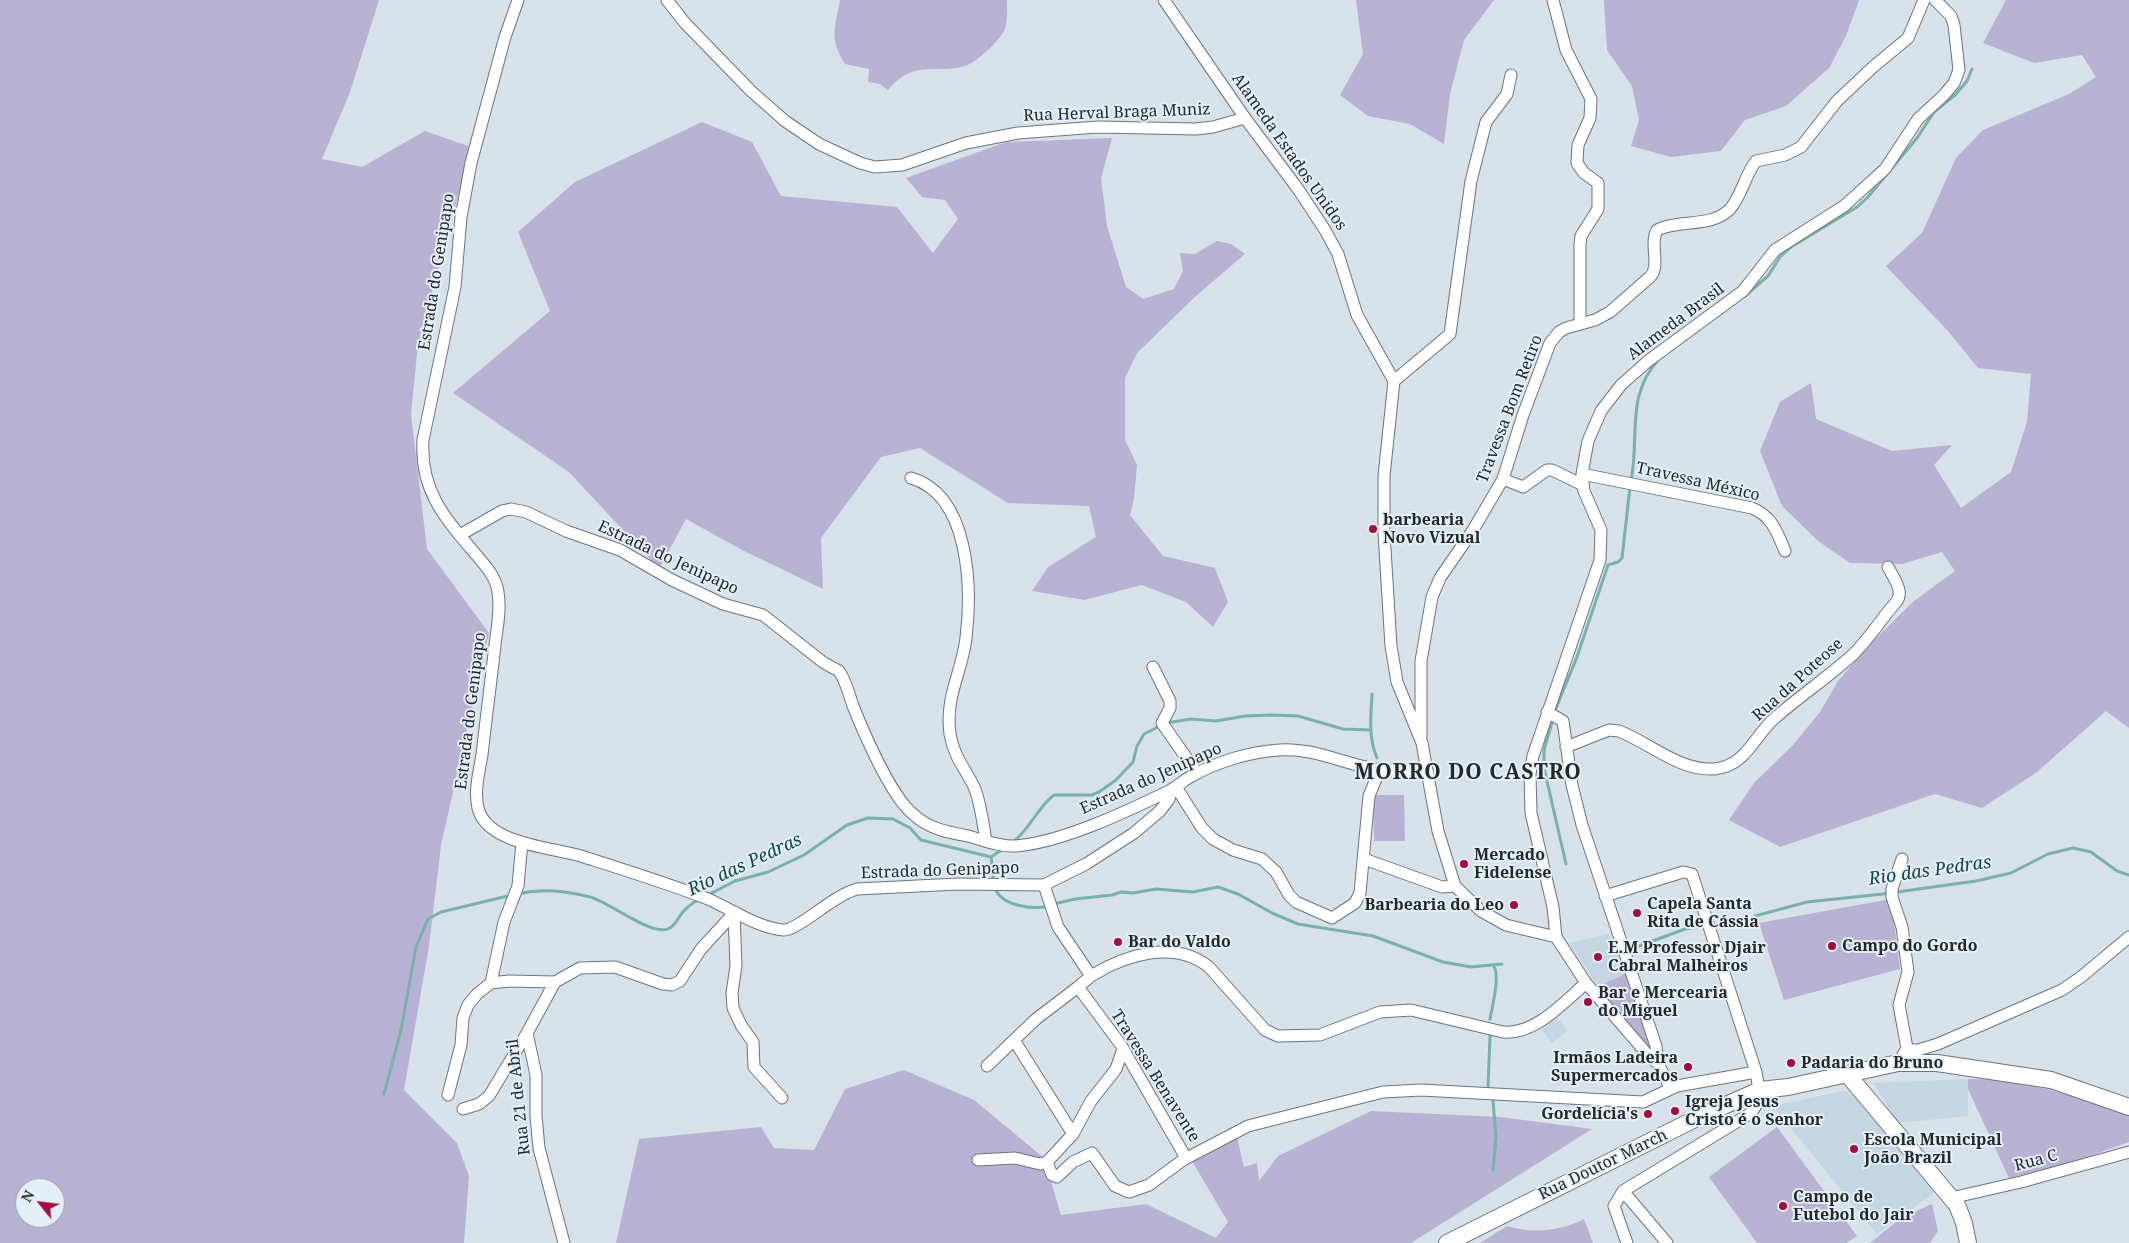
<!DOCTYPE html>
<html>
<head>
<meta charset="utf-8">
<style>
	body { margin:0 }
	#map { position:relative; width:2129px; height:1243px; overflow:hidden; background:#d7e2ea; font-family:"Noto Serif",serif }
	canvas { display:block }
	.north { position:absolute; left:15px; top:1178px; width:50px; height:50px; box-sizing:border-box; background:#e4eff8; border:1px solid #979fa6; border-radius:50%; rotate:299deg; font-size:14px; font-weight:700; line-height:20px; text-align:center; color:#23282b }
	.north::after { content:''; display:block; margin:auto; width:18px; height:22px; background:#a50b41; clip-path:polygon(50% 0,100% 100%,50% 72%,0 100%) }
</style>
</head>
<body>
<div id="map">
<canvas width="2129" height="1243"></canvas>
<div class="north">N</div>
</div>
<script>
const ctx = document.querySelector('canvas').getContext('2d');
ctx.lineJoin = 'round';
function fillPath(path, color) { ctx.fillStyle = color; ctx.fill(path, 'evenodd'); }
function strokePath(path, color, width, dash) { ctx.strokeStyle = color; ctx.lineWidth = width; ctx.lineCap = dash ? 'butt' : 'round'; ctx.setLineDash(dash || []); ctx.stroke(path); }
function write(font, color, halo, rows, align = 'center') {
  ctx.font = font + ' "Noto Serif",serif'; ctx.lineWidth = 4; ctx.setLineDash([]); ctx.textBaseline = 'middle'; ctx.strokeStyle = halo; ctx.fillStyle = color; for (const [text, x, y, turn = 0] of rows) {
    ctx.save(); ctx.translate(x, y); ctx.rotate((+turn || 0) * Math.PI / 180); ctx.textAlign = isNaN(turn) ? turn : align; if (halo) ctx.strokeText(text, 0, 0); ctx.fillText(text, 0, 0); ctx.restore();
  }
}
fillPath(new Path2D(`
	M1609 934 1626 974 1599 987 1569 943Z
	M1557 1017 1567 1031 1552 1043 1541 1029Z
	M1968 1079V1116L1898 1123 1873 1083Z
	M1844 1091 1859 1098 1935 1192 1877 1234 1773 1106Z`), '#c5d6e3');
fillPath(new Path2D(`
	M0 0H379L350 92 322 159 362 167 425 131 471 147 418 344 411 414 427 549 489 633 441 845 429 946 404 1090 457 1143 469 1176 464 1243H0ZM25 1188H55V1218H25Z
	M840 0H1007C1007 9 1008 23 1004 31 999 41 976 63 965 66 933 75 916 58 888 90L880 84 868 82 869 69 845 64C829 39 835 27 840 0Z
	M1356 0H1494L1464 40 1450 94 1444 144 1410 124 1368 116 1340 95 1363 54Z
	M1604 0H1859L1846 36 1829 68 1786 106 1745 120 1721 151 1671 157 1631 146 1639 120 1632 86 1607 50Z
	M2006 0H2129V728L2106 711 2037 772 1982 808 1935 794 1780 847 1729 820 1754 783 1793 745 1820 712 1838 681 1871 643 1914 601 1955 571 1942 552 1902 564 1850 563 1818 541 1782 506 1760 451 1780 402 1811 383 1816 419 1892 451 1952 445 1934 465 1961 508 2011 472 2027 422 2031 374 1978 368 1948 331 1886 266 1922 233 1956 158 1983 130 2069 94 2096 77 2082 55 2034 63 1983 43Z
	M702 122 752 142 781 196 897 207 933 253 958 219 945 200 922 197 906 178 1006 142 1112 138 1101 178 1107 226 1126 287 1143 299 1174 289 1183 271 1180 253 1195 254 1217 241 1231 244 1245 254 1197 295 1137 353 1125 378V440L1137 465 1134 499 1130 515 1163 556 1215 568 1228 602 1213 627 1186 602 1142 585 1084 600 1032 591 1048 567 1096 537 1089 506 1008 503 920 448 881 457 821 538 823 589 740 549 686 519 659 569 569 472 453 393 550 311 518 232 575 182Z
	M1373 795H1404L1405 841H1374Z
	M1891 899 1900 969 1784 1000 1759 923Z
	M1630 972 1656 1046 1649 1052 1595 988Z
	M904 1070 974 1100 1044 1158 1061 1215 1146 1204 1216 1238 1228 1222 1189 1156 1237 1137 1244 1167 1257 1163 1259 1181 1278 1156 1371 1111 1500 1117 1592 1129 1411 1243H616L639 1139 761 1127 774 1148 814 1150 845 1089Z
	M1968 1079C2022 1078 2079 1097 2129 1116V1142L2070 1163 2009 1178 1968 1089Z
	M1777 1127 1857 1236 1846 1243H1757L1709 1177Z
	M1932 1204 1938 1231 1930 1243H1870L1901 1218Z
	M1584 1219 1593 1243H1480L1507 1226C1532 1234 1561 1231 1584 1219Z`), '#b8b3d2');
strokePath(new Path2D(`
	M1745 296 1768 276 1780 257 1791 247 1857 207 1867 198 1917 138 1934 112 1955 95 1967 81 1972 69
	M1631 481C1640 436 1625 396 1659 359
	M1372 694C1371 716 1368 737 1377 758
	M1554 713 1577 657 1608 565 1618 562 1622 558 1630 487
	M1553 719 1544 750V768L1566 864
	M1166 723 1191 719 1216 721 1245 716 1271 715 1298 716 1343 729 1371 730
	M1013 842C1030 829 1037 808 1054 795H1092L1099 792 1116 780 1133 762 1137 746 1144 734 1160 726
	M991 857C993 867 992 878 995 888 1001 906 1033 910 1048 906
	M518 894C543 888 566 891 590 897 610 902 653 938 670 928 675 925 679 917 682 913 687 907 694 902 700 899
	M708 895 735 881 768 872 804 855 847 825 868 818 893 819 910 828 921 840 991 857 1003 849
	M1054 904 1075 899 1112 895 1121 892 1133 893 1156 889 1193 892 1218 887 1238 894 1272 913 1298 924 1373 936 1443 962 1471 967 1502 964
	M1755 916 1807 902 1883 894 1976 881 2011 873 2048 854 2073 848 2091 852 2117 871 2129 875
	M1631 949 1685 929 1702 926
	M1490 1019C1492 1007 1501 974 1493 965
	M1488 1087 1490 1036
	M384 1094 401 1030 416 947 428 919 441 912 512 895
	M1493 1101 1496 1137 1493 1170`), '#79b2ad', 3);
const street = new Path2D(`
	M518 0 505 37 471 163 461 217 455 287 423 440C420 489 443 516 473 551 483 563 496 576 498 592 501 610 497 628 495 645 491 682 486 718 482 755 479 772 474 791 478 808 487 845 553 847 584 857 625 870 667 883 708 899 731 909 758 928 783 930 798 931 833 895 857 889L958 884 1044 885 1086 864 1134 833 1160 811 1169 799 1172 789
	M667 0 685 23 751 91 785 121 819 144 860 163 875 167 902 165 966 143 1018 133 1098 127 1196 129 1213 127 1245 118
	M1164 0 1245 118 1298 189 1325 230 1338 254 1357 315 1394 381 1384 476V533L1391 646 1397 682 1422 743 1438 831 1455 886 1481 911 1506 925 1556 937
	M1553 0 1566 50 1591 99 1590 118 1578 145 1577 163 1584 173 1598 183V209L1581 236 1580 244V324
	M1394 381 1450 334 1471 181 1486 122 1507 94 1511 75
	M1582 474 1752 508C1772 516 1777 532 1785 551
	M911 478C970 495 972 588 966 638 962 673 945 695 950 734 954 758 966 769 975 789 981 805 983 824 986 841
	M1503 479 1523 487 1547 470H1552L1583 485
	M460 535 502 511 511 509 526 512 566 531 620 550 672 580 723 604 763 615 824 663 839 671C846 681 849 694 853 706 864 733 891 796 913 814 929 829 947 832 968 836 983 840 1000 847 1016 846 1063 842 1128 811 1171 790 1178 786 1183 781 1190 777 1216 762 1249 752 1279 750 1312 747 1344 764 1375 769 1392 771 1410 771 1428 773
	M1153 667 1170 701V708L1162 723 1197 773
	M1547 712 1563 721 1572 785 1582 825 1656 1046 1658 1064
	M1421 736V661L1432 597 1440 578 1473 530 1503 479 1523 415 1550 343 1559 332 1566 328 1595 320 1610 312 1650 277C1661 266 1649 244 1657 230 1678 219 1712 228 1730 209 1742 195 1745 175 1756 161L1785 155 1801 147 1837 101 1873 67 1908 38 1924 0
	M1566 747 1609 730 1619 731C1650 743 1679 771 1714 769 1747 766 1754 735 1776 717 1799 697 1825 679 1848 659 1865 645 1881 619 1897 601 1904 591 1893 577 1888 567
	M1176 787 1202 828 1213 839 1233 850 1262 859 1276 872 1289 895 1296 902 1332 918 1355 903 1360 893 1369 796 1380 769
	M1364 859 1442 887 1455 886
	M1902 859 1892 889V897L1902 927 1908 972 1899 1005 1907 1048 1903 1055
	M1044 885 1058 927 1091 976 1078 987 1121 1045 1186 1158
	M1605 896 1683 872 1692 874 1756 1072C1759 1087 1762 1105 1748 1115L1623 1191 1614 1206 1627 1243
	M734 914 736 966 732 993 733 1008 741 1025 753 1042 754 1067 782 1098
	M1091 976C1125 955 1174 939 1209 967L1265 1030 1278 1036 1320 1035 1380 1012 1411 1010 1503 1032C1535 1035 1564 1002 1586 983
	M491 983 504 922 518 886 522 842
	M1014 1040 1073 1134
	M1906 1050H1918L1938 1044 2062 990 2081 977 2129 937
	M987 1066 1036 1019 1078 987
	M1671 1089 1658 1064 1648 1055 1586 983 1556 937 1553 907 1531 813 1530 774 1533 756 1600 560 1601 530 1584 491 1582 474 1588 441 1601 411 1621 385 1648 361 1743 291 1775 250 1844 206 1885 169 1918 119 1944 95 1954 83 1959 70 1954 25 1951 16 1935 0
	M448 1095 461 1045 463 1018 468 1005 477 994 491 983 509 981 555 982
	M463 1109 479 1104 489 1096 527 1033
	M978 1160 1015 1158 1040 1164 1047 1162 1073 1134 1091 1101 1116 1069 1123 1049
	M1047 1162 1052 1175 1057 1177 1073 1162 1092 1153 1115 1186 1129 1192 1149 1185 1183 1160 1248 1126 1383 1092 1421 1090 1643 1102 1677 1086 1756 1072
	M1623 1191 1667 1243
	M1951 1198 2021 1182 2129 1152
	M564 1243 539 1148 536 1116V1075L527 1033 555 982 580 968 615 967 663 984 672 985 680 981 701 949 735 912`);
const secondary = new Path2D(`
	M1847 1074 1957 1205 1964 1223 1968 1243
	M1447 1243 1703 1115 1760 1090 1788 1087 1898 1063H1937L2051 1080 2129 1107`);
strokePath(street, '#6a747c', 13);
strokePath(secondary, '#6a747c', 18);
strokePath(street, '#fff', 11);
strokePath(secondary, '#fff', 16);
for (const [x, y, r, color] of [
	[1373,529,5,"#a50b41"],
	[1464,864,5,"#a50b41"],
	[1514,905,5,"#a50b41"],
	[1637,913,5,"#a50b41"],
	[1118,942,5,"#a50b41"],
	[1832,946,5,"#a50b41"],
	[1598,957,5,"#a50b41"],
	[1588,1002,5,"#a50b41"],
	[1791,1063,5,"#a50b41"],
	[1688,1067,5,"#a50b41"],
	[1675,1111,5,"#a50b41"],
	[1648,1114,5,"#a50b41"],
	[1854,1149,5,"#a50b41"],
	[1783,1206,5,"#a50b41"]
]) { const dot = new Path2D(); dot.arc(x, y, r, 0, 2 * Math.PI); ctx.fillStyle = color; ctx.fill(dot); strokePath(dot, '#e4eff8', 2); }
write('16px', '#23282b', '#e4eff8', [
	["Rua Herval Braga Muniz",1117,113,-2],
	["Alameda Estados Unidos",1289,152,55],
	["Estrada do Genipapo",437,272,-81],
	["Alameda Brasil",1676,322,-37],
	["Travessa Bom Retiro",1510,409,-69],
	["Travessa México",1698,482,13],
	["Estrada do Jenipapo",668,558,25],
	["Rua da Poteose",1798,680,-42],
	["Estrada do Genipapo",471,711,-83],
	["Estrada do Jenipapo",1151,779,-24],
	["Estrada do Genipapo",940,871,-2],
	["Travessa Benavente",1155,1076,58],
	["Rua 21 de Abril",519,1097,-96],
	["Rua C",2036,1161,-15],
	["Rua Doutor March",1603,1165,-26]
]);
write('bold 16px', '#23282b', '#e4eff8', [
	["barbearia",1383,520],
	["Novo Vizual",1383,538],
	["Mercado",1474,855],
	["Fidelense",1474,873],
	["Capela Santa",1647,904],
	["Rita de Cássia",1647,922],
	["Barbearia do Leo",1504,905,"right"],
	["Bar do Valdo",1128,942],
	["Campo do Gordo",1842,946],
	["E.M Professor Djair",1608,948],
	["Cabral Malheiros",1608,966],
	["Bar e Mercearia",1598,993],
	["do Miguel",1598,1011],
	["Irmãos Ladeira",1678,1058,"right"],
	["Supermercados",1678,1076,"right"],
	["Padaria do Bruno",1801,1063],
	["Igreja Jesus",1685,1102],
	["Cristo é o Senhor",1685,1120],
	["Gordelícia's",1638,1114,"right"],
	["Escola Municipal",1864,1140],
	["João Brazil",1864,1158],
	["Campo de",1793,1197],
	["Futebol do Jair",1793,1215]
], 'left');
write('italic 18px', '#134743', '#e4eff8', [
	["Rio das Pedras",745,865,-25],
	["Rio das Pedras",1930,871,-8]
]);
ctx.letterSpacing = '1px';
write('bold 21px', '#23282b', '#e4eff8', [
	["MORRO DO CASTRO",1468,773]
]);
ctx.letterSpacing = '0px';
</script>
</body>
</html>
